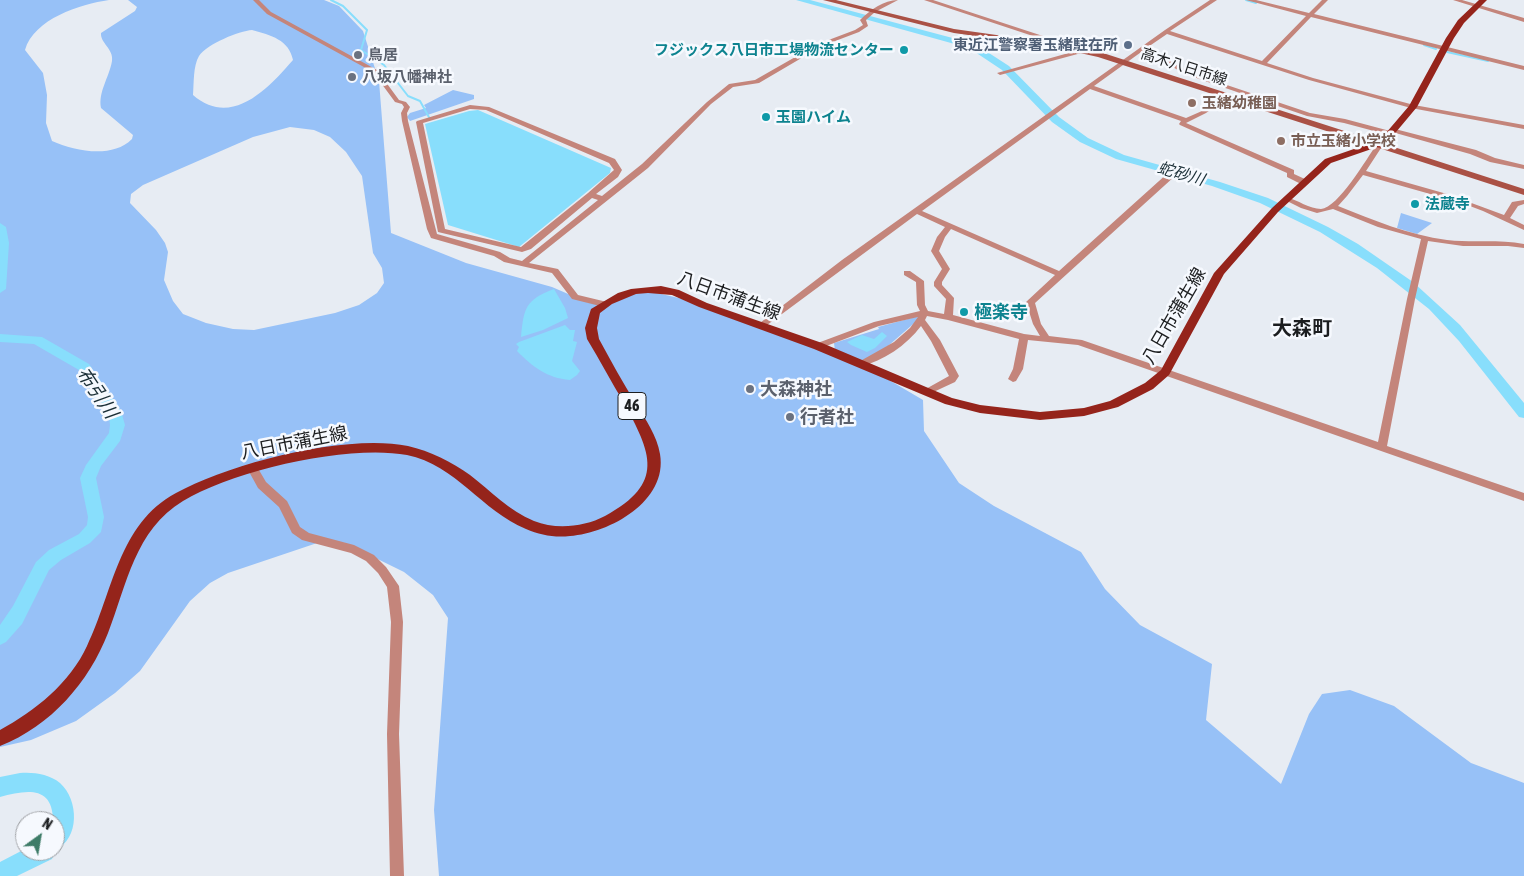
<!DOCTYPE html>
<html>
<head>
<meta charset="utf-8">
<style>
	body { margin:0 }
	#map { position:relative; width:1524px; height:876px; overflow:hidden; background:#e7ecf3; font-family:"Asap Condensed",sans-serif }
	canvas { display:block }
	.north { position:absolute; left:15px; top:811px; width:50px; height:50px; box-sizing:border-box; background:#f6f9fe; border:1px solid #9fa1a5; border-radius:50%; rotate:32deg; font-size:14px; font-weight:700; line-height:20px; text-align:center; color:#1c1e20 }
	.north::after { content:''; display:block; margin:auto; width:18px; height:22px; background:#3e7c68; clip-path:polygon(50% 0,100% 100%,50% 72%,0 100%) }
</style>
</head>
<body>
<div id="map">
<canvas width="1524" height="876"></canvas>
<div class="north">N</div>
</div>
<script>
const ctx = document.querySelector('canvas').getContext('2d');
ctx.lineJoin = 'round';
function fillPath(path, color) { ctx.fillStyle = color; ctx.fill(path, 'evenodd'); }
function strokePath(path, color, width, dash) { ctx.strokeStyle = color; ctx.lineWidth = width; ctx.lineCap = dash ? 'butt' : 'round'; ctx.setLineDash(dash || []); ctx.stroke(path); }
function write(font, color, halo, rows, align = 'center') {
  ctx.font = font + ' "Asap Condensed","Noto Sans JP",sans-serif'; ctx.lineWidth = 5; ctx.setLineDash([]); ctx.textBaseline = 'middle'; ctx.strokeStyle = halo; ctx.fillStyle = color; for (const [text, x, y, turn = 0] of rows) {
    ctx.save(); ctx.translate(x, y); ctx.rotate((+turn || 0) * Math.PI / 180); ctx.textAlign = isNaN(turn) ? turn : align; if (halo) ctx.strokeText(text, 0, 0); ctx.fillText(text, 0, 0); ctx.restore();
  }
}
fillPath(new Path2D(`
	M0 0H109C80 4 34 19 25 50L43 73 47 95 46 123 52 141C75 151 112 159 132 139L133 135 101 108C98 92 109 78 112 61 114 49 100 43 101 33L135 11 137 7 128 0H324L339 6 363 31 379 81 391 233 466 263 552 287 589 303 614 300 628 295 641 293H657L683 299 818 346 889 380 923 400 924 431 959 483 994 506 1081 552 1105 589 1140 625 1212 664 1206 720 1281 784 1309 714 1322 694 1350 690 1394 706 1471 763 1524 783V876H439L434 810 448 618 433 595 404 572 345 543 326 540 228 573 210 583 190 601 140 671 115 693 76 721 31 740 0 747ZM252 30C271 35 289 40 293 60 267 90 231 128 193 95 194 83 193 66 199 56 207 44 239 31 252 30ZM290 127 314 130 330 137 346 152 362 176 373 253 382 268 384 283 377 293 359 305 335 313 254 330 233 329 206 323 183 314 173 301 164 280 168 252 165 243 156 230 130 203 131 194 143 185 253 137Z
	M453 90 474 95V99L410 121 407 117 410 113 426 108 424 105Z
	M1401 213 1432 223 1417 234 1397 228Z
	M919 316V319L888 346 861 362 835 351 834 343 879 329 878 327Z`), '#97c1f7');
fillPath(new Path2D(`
	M478 110 611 168 610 173 519 247 448 225 425 124 469 111Z
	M554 289 565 308 568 318 543 330 521 337C524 308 525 300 554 289Z
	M565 325 570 330H575L573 341 577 342 572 361 580 371 577 375 570 380C547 378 533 367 517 351L519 347 516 344 519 342Z
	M882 332 887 336 875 348 867 352 851 345 847 342 862 335 874 339Z`), '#88defc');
strokePath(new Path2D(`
	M331 0 343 6 367 30 361 50 384 65 408 96 420 101 430 119
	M1246 0 1256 3
	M1424 45 1436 49
	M1447 52 1488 61`), '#88defc', 2);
fillPath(new Path2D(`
	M796 0H810L975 44 1009 66 1059 117 1088 138 1124 155 1220 182 1268 198 1328 227 1358 244 1413 282 1460 325 1524 403V418L1519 417 1459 341 1429 309 1377 268 1320 232 1260 203 1212 186 1116 159 1080 142 1052 122 1002 70 969 48Z
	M0 223 6 227 9 243 6 289 0 293Z
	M0 334 42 337 89 364 121 411 125 425 120 441 101 466 96 478 104 517 101 532 90 543 61 560 49 570 22 624 6 642 0 645V625L13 606 36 562 49 550 79 534 87 525 88 517 80 478 86 465 109 433 110 425 109 416 79 370 34 344 0 342Z
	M20 773C34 772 49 774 60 783 79 800 80 839 55 850V821H53C53 785 26 790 0 797V777Z
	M25 849V851H55L52 859 17 876H0V862Z`), '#88defc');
fillPath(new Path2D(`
	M253 0H259L271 12 377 70 399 100 406 102 410 107 407 113 408 121 437 234 500 252 510 258 522 261 598 200 592 198 531 249 522 252 438 232 416 122 417 121 470 105 489 107 615 159 622 170 618 177 596 194 602 196 642 164 707 102 729 84 755 80 818 44 855 30 863 25 860 20C870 10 884 0 898 0L875 12 866 20 868 26 859 32 822 46 759 83 733 87 711 104 648 168 529 263 558 269 578 295 607 302 608 304 604 307 572 299 552 273 504 262 494 256 431 238 427 229 402 121 401 113 404 107 402 104 395 102 373 72 267 14ZM470 109 486 110 609 163 614 170 588 193 521 247 445 229 423 123Z
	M924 0H933L1049 38 1056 45 1051 46 1045 40Z
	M1210 0H1217L1170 31 1262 61 1306 16 1246 0H1256L1309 13 1322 0H1328L1314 14 1524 66V70L1311 17 1267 63 1313 78 1414 105 1524 125V129L1411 108 1309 80 1167 34 1148 47 1187 71 1206 78 1310 113 1345 119 1390 131 1391 129H1395L1476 150 1495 158 1524 165V169L1490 162 1470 154 1392 132 1391 134 1389 135 1344 123 1307 116 1202 80 1183 73 1144 50 1094 86 1186 118 1202 111 1225 95H1229V97L1206 113 1186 123 1294 170V174L1307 180V184H1301L1287 177V173L1180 125 1179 124 1181 121 1090 89 922 211 1059 271 1169 172H1175V176L1035 303 1041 324 1049 336 1082 340 1378 442 1407 299 1421 239 1378 227 1333 209 1317 213 1301 208 1283 199 1287 197C1297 200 1310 209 1321 209 1338 208 1367 158 1377 144L1379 143 1383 145 1366 171 1447 194 1504 215 1512 202 1524 200V204L1518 206 1510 218 1524 225V230L1483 211 1462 203 1363 175 1347 196 1338 206C1373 220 1409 235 1447 240 1473 243 1499 239 1524 244V248L1508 246H1463L1428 241 1415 299 1387 446 1524 493V501L1078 345 1028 340 1023 369 1016 381 1013 382 1008 379 1013 369 1019 339 948 320 927 316 925 320 940 340 959 376 955 382 927 395 922 392 924 390 949 376 931 341 921 326C906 346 884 360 860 367L855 364 894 342 910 328 918 317 879 326 821 348H815L813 346 815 344 874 322 920 311 917 305 916 282 904 275V271H910L924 281 925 305 928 311 944 314 946 299 934 286V282L942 269 931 251 937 237 945 227 917 214 763 328H757L756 326 842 260 1165 30ZM951 229 1055 275 1026 302 1033 324 1040 336 1024 334 953 315 954 298 942 285V282L950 269 939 251 945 237Z
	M1453 0H1462L1524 18V22Z
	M1083 49 1085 50V52L1000 75 997 73Z
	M252 464 256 465 266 482 287 501 300 527 309 533 354 545 374 555 386 567 399 586 403 622 399 734 404 876H390L387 734 391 622 387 587 378 573 366 561 351 553 302 540 292 533 279 507 258 488 247 468 248 465Z`), '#c4857b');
fillPath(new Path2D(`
	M823 0H836L954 29 1053 43 1103 53 1524 189V195L1098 57 1053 47 954 33Z`), '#aa5145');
fillPath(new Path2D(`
	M1479 0H1487L1464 23 1454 38 1417 107 1386 144 1331 163 1278 212 1224 274 1169 375 1153 389 1118 407 1084 416 1040 420 980 413 945 404 814 349 699 307 672 295 648 293 636 294 612 304 600 313 597 328 599 339C611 361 623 383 636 404 646 420 657 436 660 454 668 501 610 533 570 536 555 538 540 535 526 529 482 511 456 465 407 455 349 444 234 470 183 501 135 530 127 584 108 633 89 682 51 726 0 746V730C35 711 70 683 87 646 113 593 118 524 176 493 230 463 347 433 408 446 430 451 452 462 470 475 491 491 509 511 534 521 556 530 584 527 605 516 666 483 651 453 624 403 611 382 600 360 587 339L585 328 591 309 618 293 631 289 661 286 679 290 707 303 822 343 952 398 980 405 1040 412 1084 408 1110 401 1145 383 1161 370 1214 273 1272 208 1325 159 1380 140 1409 106 1446 38 1458 20Z`), '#95241b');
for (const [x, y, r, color] of [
	[1128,45,5,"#5c6f8a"],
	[904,50,5,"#0f9aa8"],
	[358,55,5,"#6b7280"],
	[352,77,5,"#6b7280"],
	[1192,103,5,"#8d6e63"],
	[766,117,5,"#0f9aa8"],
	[1281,141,5,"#8d6e63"],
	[1415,204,5,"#0f9aa8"],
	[964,312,5,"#0f9aa8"],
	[750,389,5,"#6b7280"],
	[790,417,5,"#6b7280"]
]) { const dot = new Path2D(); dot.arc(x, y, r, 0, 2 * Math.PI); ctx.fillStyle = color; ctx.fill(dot); strokePath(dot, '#f6f9fe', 2); }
write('bold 15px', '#4e5e75', '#f6f9fe', [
	["東近江警察署玉緒駐在所",1118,45]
], 'right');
write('bold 15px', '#0d838f', '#f6f9fe', [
	["フジックス八日市工場物流センター",894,50,"right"],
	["玉園ハイム",776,117],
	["法蔵寺",1425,204]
], 'left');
write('bold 15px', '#5b616d', '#f6f9fe', [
	["鳥居",368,55],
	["八坂八幡神社",362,77]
], 'left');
write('15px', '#1c1e20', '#f6f9fe', [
	["高木八日市線",1184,67,18]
]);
write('bold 15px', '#785e54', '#f6f9fe', [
	["玉緒幼稚園",1202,103],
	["市立玉緒小学校",1291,141]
], 'left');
write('italic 16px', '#1a2e36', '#f6f9fe', [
	["蛇砂川",1181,174,16]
]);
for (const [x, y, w] of [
	[632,406,28]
]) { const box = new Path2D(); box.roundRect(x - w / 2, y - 13.5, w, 27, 4); ctx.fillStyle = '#f6f9fe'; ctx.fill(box); strokePath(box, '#1c1e20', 1); }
write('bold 16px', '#1c1e20', null, [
	["46",632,406]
]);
write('18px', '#1c1e20', '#f6f9fe', [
	["八日市蒲生線",729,296,20],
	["八日市蒲生線",1174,316,-60],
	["八日市蒲生線",294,443,-11]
]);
write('bold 18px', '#0d838f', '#f6f9fe', [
	["極楽寺",974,312]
], 'left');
write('bold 18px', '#5b616d', '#f6f9fe', [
	["大森神社",760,389],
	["行者社",800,417]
], 'left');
write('italic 19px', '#1a2e36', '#f6f9fe', [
	["布引川",97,393,56]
]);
write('bold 20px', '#1c1e20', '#f6f9fe', [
	["大森町",1302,329]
]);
</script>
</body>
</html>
